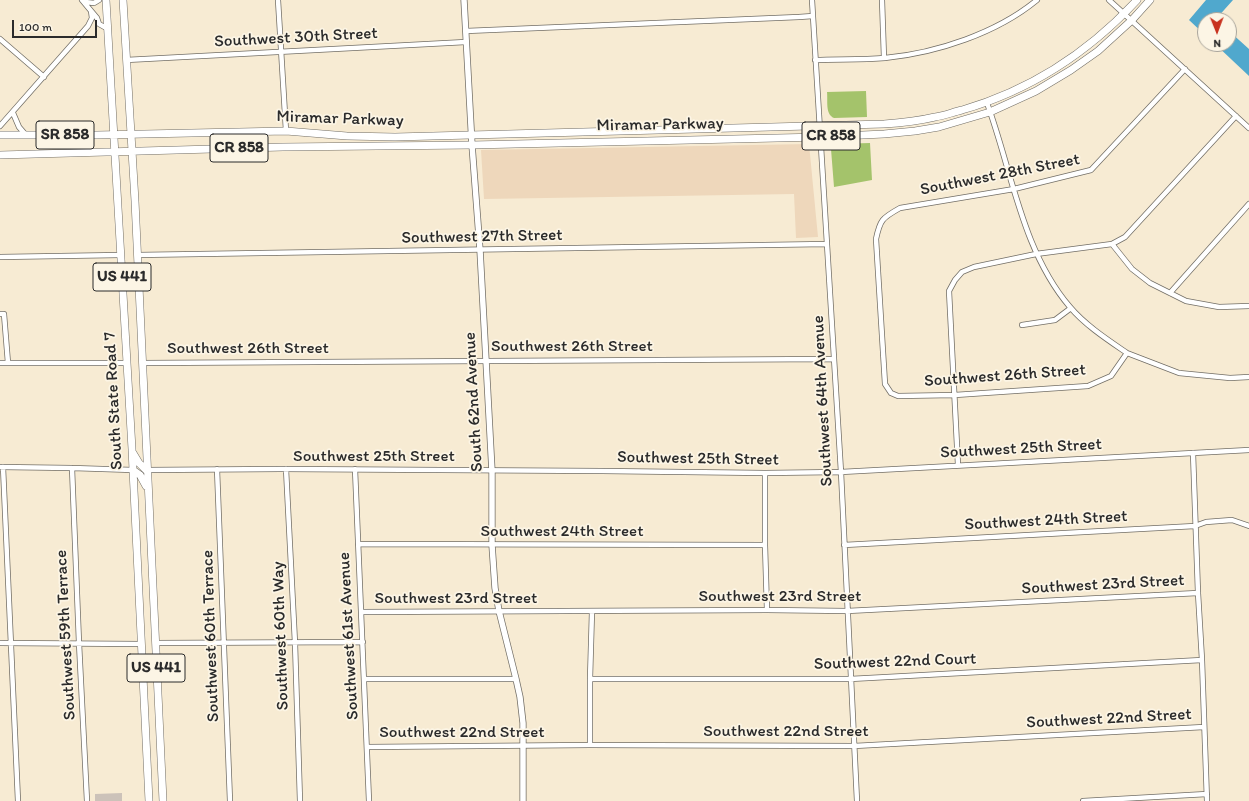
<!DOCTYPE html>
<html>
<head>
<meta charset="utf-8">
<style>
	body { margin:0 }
	#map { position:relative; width:1249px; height:801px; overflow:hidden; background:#f7ebd3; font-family:Itim,sans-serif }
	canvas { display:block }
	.north { position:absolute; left:1197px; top:12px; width:40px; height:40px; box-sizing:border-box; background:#fcf5e5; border:1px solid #a8a49b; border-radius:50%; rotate:179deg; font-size:11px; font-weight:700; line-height:16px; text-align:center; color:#2b2b2b }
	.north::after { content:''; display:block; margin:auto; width:14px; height:18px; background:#c8321e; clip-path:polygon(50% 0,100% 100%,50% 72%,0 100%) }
	.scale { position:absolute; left:12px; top:20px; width:85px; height:18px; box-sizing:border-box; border:2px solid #2b2b2b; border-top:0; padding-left:5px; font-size:12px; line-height:14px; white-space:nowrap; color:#2b2b2b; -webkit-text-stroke:3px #fcf5e5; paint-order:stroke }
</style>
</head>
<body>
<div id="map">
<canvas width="1249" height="801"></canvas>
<div class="north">N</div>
<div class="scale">100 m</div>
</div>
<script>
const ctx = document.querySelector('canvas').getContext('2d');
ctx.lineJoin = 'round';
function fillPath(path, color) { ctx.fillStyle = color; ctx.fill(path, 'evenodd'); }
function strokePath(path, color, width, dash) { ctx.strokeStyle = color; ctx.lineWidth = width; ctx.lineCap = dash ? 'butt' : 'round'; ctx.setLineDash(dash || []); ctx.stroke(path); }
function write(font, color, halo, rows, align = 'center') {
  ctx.font = font + ' Itim,sans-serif'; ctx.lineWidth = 3.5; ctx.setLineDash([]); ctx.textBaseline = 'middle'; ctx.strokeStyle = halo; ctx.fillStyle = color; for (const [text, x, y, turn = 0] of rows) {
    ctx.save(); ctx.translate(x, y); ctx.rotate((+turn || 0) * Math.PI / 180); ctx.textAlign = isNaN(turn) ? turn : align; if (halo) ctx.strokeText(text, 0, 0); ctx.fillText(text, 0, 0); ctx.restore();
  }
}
fillPath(new Path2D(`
	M809 144 818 237 796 238 794 194 484 199 481 150Z`), '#eed7bb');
fillPath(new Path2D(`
	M122 793V801H95V794Z`), '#ccc2b9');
fillPath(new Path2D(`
	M866 91 867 117 834 118C825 114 828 101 827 92Z
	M870 143 872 180 834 187 831 149 833 146 837 144Z`), '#a4c36b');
fillPath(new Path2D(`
	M1206 0H1233L1216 19V20H1205V35L1189 20Z
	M1229 31 1249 49V76L1215 44H1229Z`), '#50a8cd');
const minor = new Path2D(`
	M82 0 97 18 99 24 108 29
	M278 0 286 131
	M812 0 841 472 857 801
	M882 0 884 58
	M1109 0 1249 128
	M85 2 94 3 99 0
	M466 31 799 17 813 16
	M0 39 44 77
	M126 60 466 42
	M815 60C838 59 862 60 885 58 937 53 997 33 1037 0
	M1185 69 1091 170 1014 189 900 208C882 218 880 220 876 239L885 384 891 393 898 396 955 395 1088 386 1111 376 1127 353 1179 373 1230 378 1249 377
	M987 103C1012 171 1022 251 1070 307 1085 325 1108 340 1127 353
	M13 113 19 127 25 134
	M0 126 88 26 92 18 91 11
	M1112 244 1132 269 1150 283 1186 301 1219 307 1249 306
	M137 255 827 244
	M0 257 120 255
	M1170 293 1249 204
	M0 314H4L8 363
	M1022 325 1055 320 1071 308
	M0 363H127
	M142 363 834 359
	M1193 453 1198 593 1202 660 1207 801
	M958 465 949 291 955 280 962 272 974 267 1036 254 1112 244 1125 237 1236 116
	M0 467 72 468 133 470
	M3 467 18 801
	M72 468 79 643 87 801
	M217 469 230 801
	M286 469 295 643 300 801
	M355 469 369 801
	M146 470 281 469 602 471 765 473 841 472 1249 450
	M765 473V545L767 610
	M358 544 765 545
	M844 545 1195 526 1206 522 1232 520 1249 526
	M362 612 767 610 847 611 1198 593
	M0 643 141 644
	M155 643 363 642
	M365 679H516
	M590 679H850L1202 660
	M590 745V679L592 611
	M367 747 590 745 854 746 1204 727
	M1083 801 1207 794`);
const tertiary = new Path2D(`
	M464 0 472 145 480 250 492 471V545L495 588 499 611 516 679 520 697 523 723V801`);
const primary = new Path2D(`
	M106 0 132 449 149 801
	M123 0 135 201 163 801
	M0 135H97L286 131 347 136 395 137 884 124C901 123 918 121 935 117 944 116 953 112 962 110 1031 90 1088 53 1137 0
	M0 155 283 147 472 145 821 137 884 134 915 131 939 127 990 112 1036 91 1071 70 1098 51 1132 20 1150 0
	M133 453 139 463 146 470
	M133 470 140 475 146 486`);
strokePath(minor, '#726e66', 6);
strokePath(tertiary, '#726e66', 7);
strokePath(primary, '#726e66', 8);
strokePath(minor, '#fff', 4.5);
strokePath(tertiary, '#fff', 5.5);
strokePath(primary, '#fff', 7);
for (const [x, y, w] of [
	[65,135,58],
	[831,136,58],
	[239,148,58],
	[122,277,58],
	[156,668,58]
]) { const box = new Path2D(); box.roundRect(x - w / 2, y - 14, w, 28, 3); ctx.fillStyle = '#fcf5e5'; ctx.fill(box); strokePath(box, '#2b2b2b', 1); }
write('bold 16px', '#2b2b2b', null, [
	["SR 858",65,135],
	["CR 858",831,136],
	["CR 858",239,148],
	["US 441",122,277],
	["US 441",156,668]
]);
write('17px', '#2b2b2b', '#fcf5e5', [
	["Southwest 30th Street",296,38,-3],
	["Miramar Parkway",340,119,2],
	["Miramar Parkway",660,125,-1],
	["Southwest 28th Street",1000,175,-11],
	["Southwest 27th Street",482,237,-1],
	["Southwest 26th Street",572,347],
	["Southwest 26th Street",248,349],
	["Southwest 26th Street",1005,376,-4],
	["South State Road 7",114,401,-93],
	["Southwest 64th Avenue",823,401,-93],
	["South 62nd Avenue",474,402,-93],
	["Southwest 25th Street",1021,449,-3],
	["Southwest 25th Street",374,457],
	["Southwest 25th Street",698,459,1],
	["Southwest 24th Street",1046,521,-3],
	["Southwest 24th Street",562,532],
	["Southwest 23rd Street",1103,585,-3],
	["Southwest 23rd Street",780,597],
	["Southwest 23rd Street",456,599],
	["Southwest 59th Terrace",66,635,-93],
	["Southwest 60th Terrace",211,636,-92],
	["Southwest 60th Way",281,636,-92],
	["Southwest 61st Avenue",349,636,-93],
	["Southwest 22nd Court",895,662,-2],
	["Southwest 22nd Street",1109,719,-3],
	["Southwest 22nd Street",786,732],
	["Southwest 22nd Street",462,733]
]);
</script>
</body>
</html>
